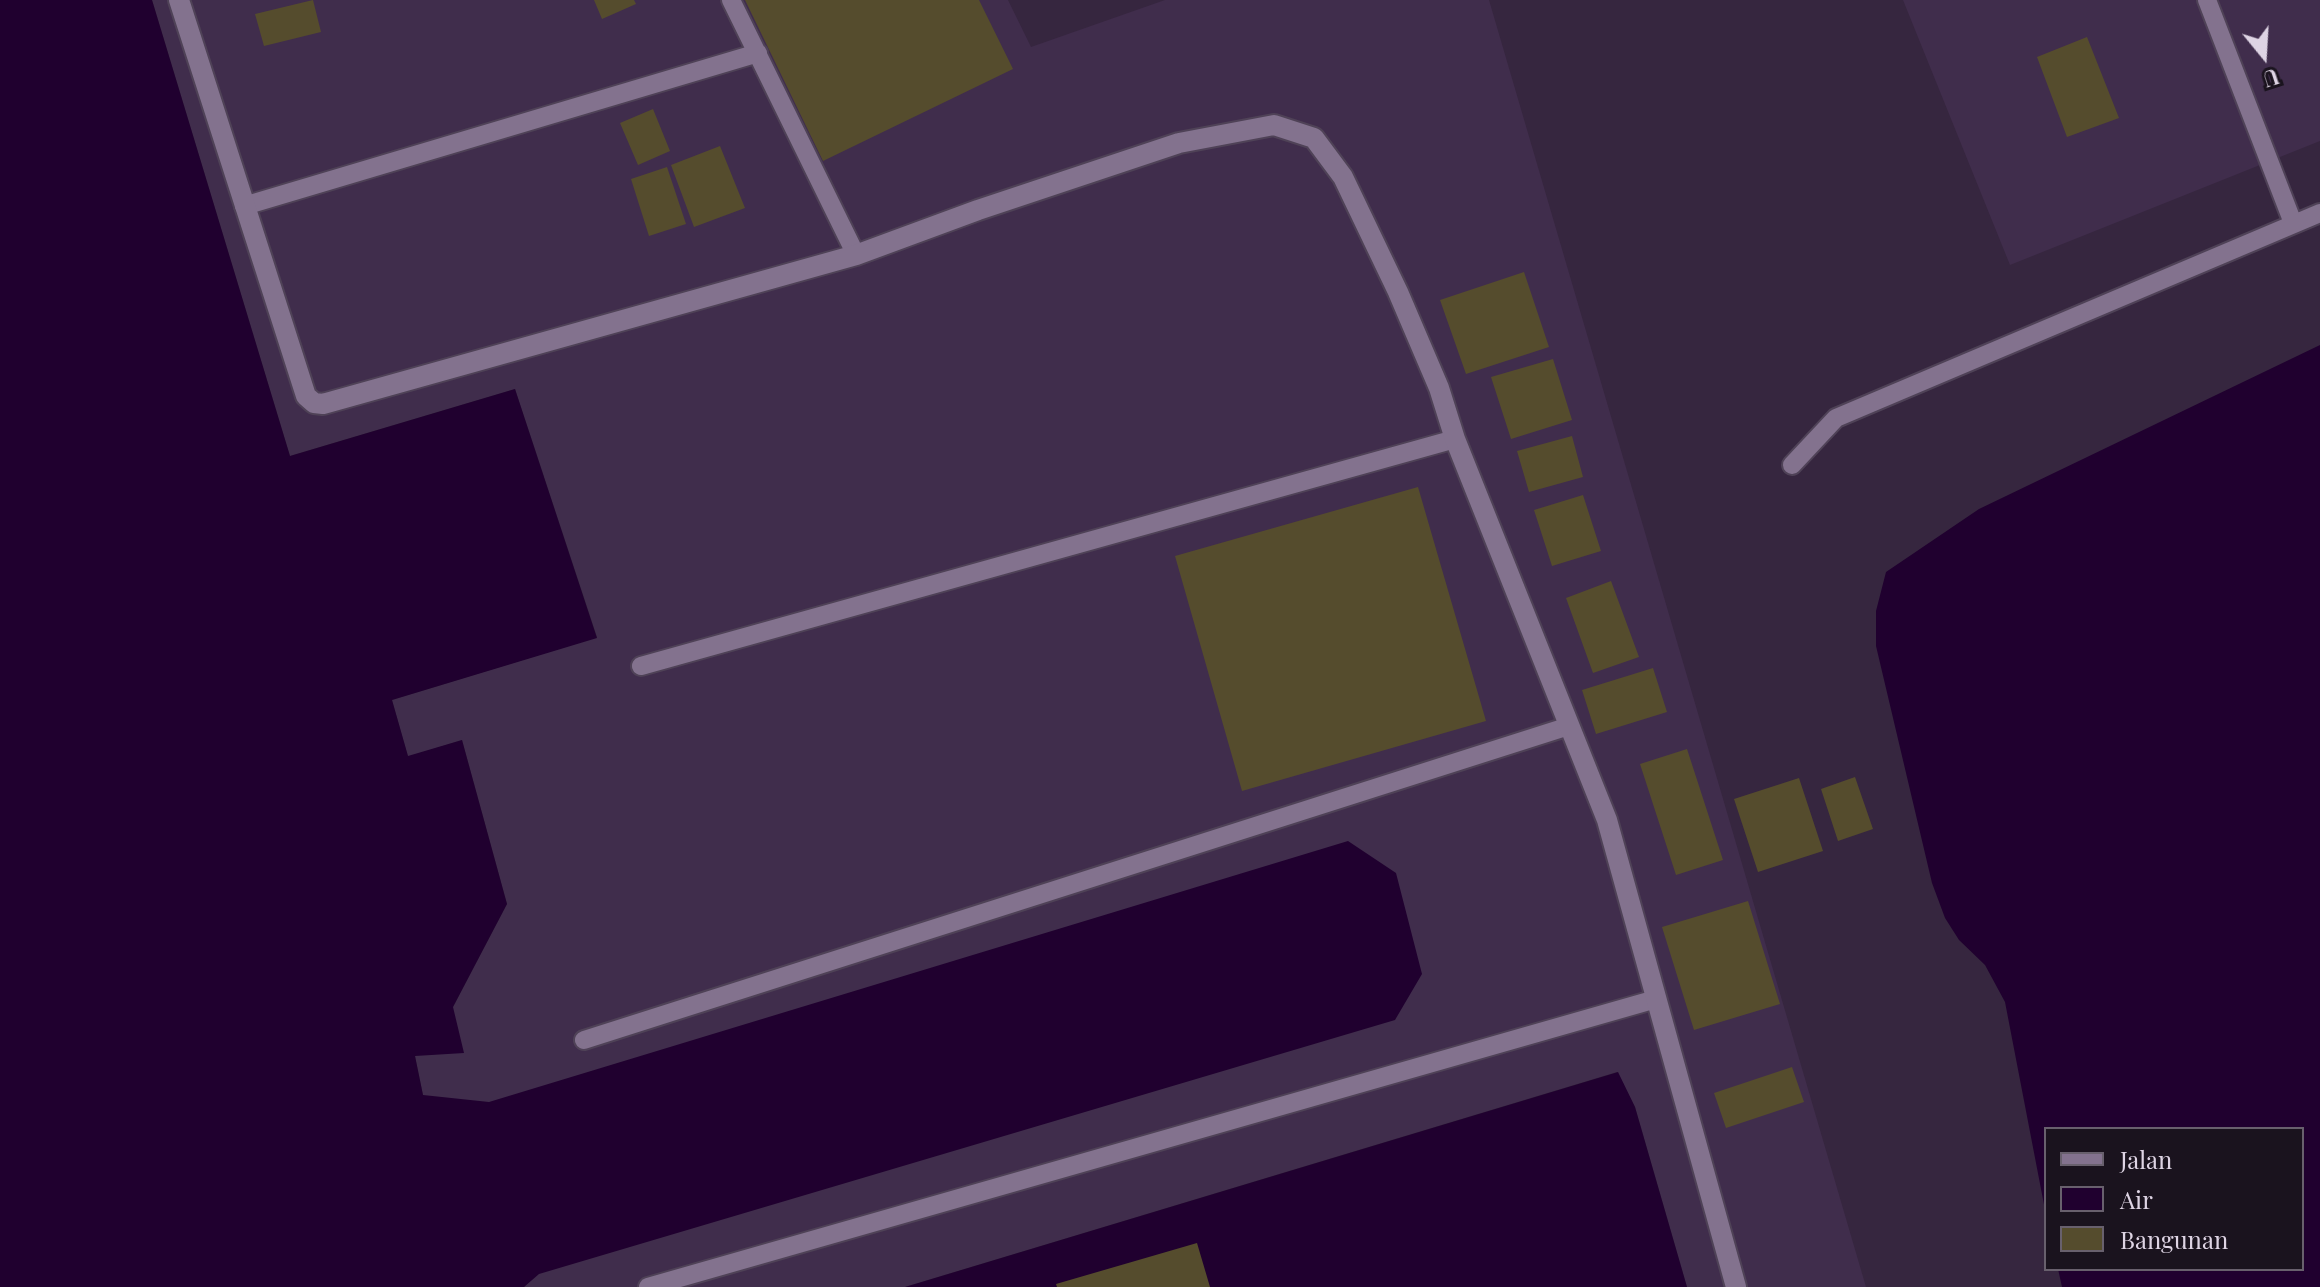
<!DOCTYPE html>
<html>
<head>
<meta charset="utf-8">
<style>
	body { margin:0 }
	#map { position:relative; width:2320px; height:1287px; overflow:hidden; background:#36263f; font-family:"Playfair Display",serif }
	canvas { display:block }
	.legend { position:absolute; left:2044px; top:1127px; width:260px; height:144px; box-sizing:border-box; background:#1a131e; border:2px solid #68606d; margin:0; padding:10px 14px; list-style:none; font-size:24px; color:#ded4e4 }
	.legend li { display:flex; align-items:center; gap:16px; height:40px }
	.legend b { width:40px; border:2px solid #68606d }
	.north { position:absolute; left:2224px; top:16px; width:80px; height:80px; -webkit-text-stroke:6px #1a131e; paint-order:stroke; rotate:162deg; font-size:22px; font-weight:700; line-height:32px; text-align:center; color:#ded4e4 }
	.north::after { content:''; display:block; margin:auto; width:28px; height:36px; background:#ded4e4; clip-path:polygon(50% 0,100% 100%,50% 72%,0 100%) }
</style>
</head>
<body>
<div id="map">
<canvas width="2320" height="1287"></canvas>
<ul class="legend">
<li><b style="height:10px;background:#83728e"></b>Jalan</li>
<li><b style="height:22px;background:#20002f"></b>Air</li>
<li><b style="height:22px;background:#554c2d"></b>Bangunan</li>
</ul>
<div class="north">U</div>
</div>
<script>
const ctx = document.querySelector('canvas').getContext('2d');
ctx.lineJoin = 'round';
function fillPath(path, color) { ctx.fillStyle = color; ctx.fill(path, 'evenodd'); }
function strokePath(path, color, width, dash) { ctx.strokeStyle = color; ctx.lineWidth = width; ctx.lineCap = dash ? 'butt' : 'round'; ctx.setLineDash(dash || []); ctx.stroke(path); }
fillPath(new Path2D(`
	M152 0H1008L1031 47 1165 0H1489L1866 1287H1687L1635 1107 1617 1072 905 1287H524L538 1273 423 1095 415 1056 453 1007 507 904 462 740 408 757 392 700 597 637 515 389 290 456Z
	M1903 0H2320V141L2010 265Z`), '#402d4c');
fillPath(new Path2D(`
	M0 0H152L290 456 515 389 597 638 392 700 408 756 462 740 507 904 453 1007 464 1053 415 1056 423 1095 489 1102 1348 841 1396 873 1422 974 1395 1020 539 1274 524 1287H0Z
	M2320 345V1287H2062L2058 1269H2302V1129H2046V1215L2005 1002 1985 965 1959 940 1945 918 1932 883 1876 646V611L1886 572 1979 509Z
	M1618 1072 1635 1107 1687 1287H905Z`), '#20002f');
fillPath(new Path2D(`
	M313 0 321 32 264 46 255 14Z
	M594 0H634L636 4 602 19Z
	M745 0H979L1013 69 823 161Z
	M2087 37 2119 118 2067 137 2037 57Z
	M653 109 670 151 638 165 620 123Z
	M720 146 745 208 694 227 671 165Z
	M667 167 686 224 649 236 631 179Z
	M1524 272 1549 347 1466 374 1440 300Z
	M1553 359 1572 420 1511 439 1491 377Z
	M1572 436 1583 477 1529 492 1517 451Z
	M1418 487 1486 721 1242 791 1175 556Z
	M1583 495 1601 551 1552 566 1534 510Z
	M1611 581 1639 657 1593 673 1566 598Z
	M1653 668 1667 712 1596 734 1582 690Z
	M1687 749 1723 860 1676 875 1640 764Z
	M1855 777 1873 829 1838 841 1821 789Z
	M1799 778 1823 851 1758 872 1734 799Z
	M1748 901 1780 1004 1694 1030 1662 927Z
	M1792 1067 1804 1102 1726 1128 1714 1093Z
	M1197 1243 1210 1287H1057L1056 1284Z`), '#554c2d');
const service = new Path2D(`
	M731 0 856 255
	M2207 0 2293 223
	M244 206 758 53
	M1792 465 1836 418 2320 213
	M641 666 1455 439
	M584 1040 1569 726
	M648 1287 1656 999`);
const minor = new Path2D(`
	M179 0 306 396 314 403 323 404 856 255 978 210 1179 143 1274 125 1314 138 1343 177 1398 292 1439 388 1455 439 1607 820 1736 1287`);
strokePath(service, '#4f4257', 22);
strokePath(minor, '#4f4257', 24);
strokePath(service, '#83728e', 18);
strokePath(minor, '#83728e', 20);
</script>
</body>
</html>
